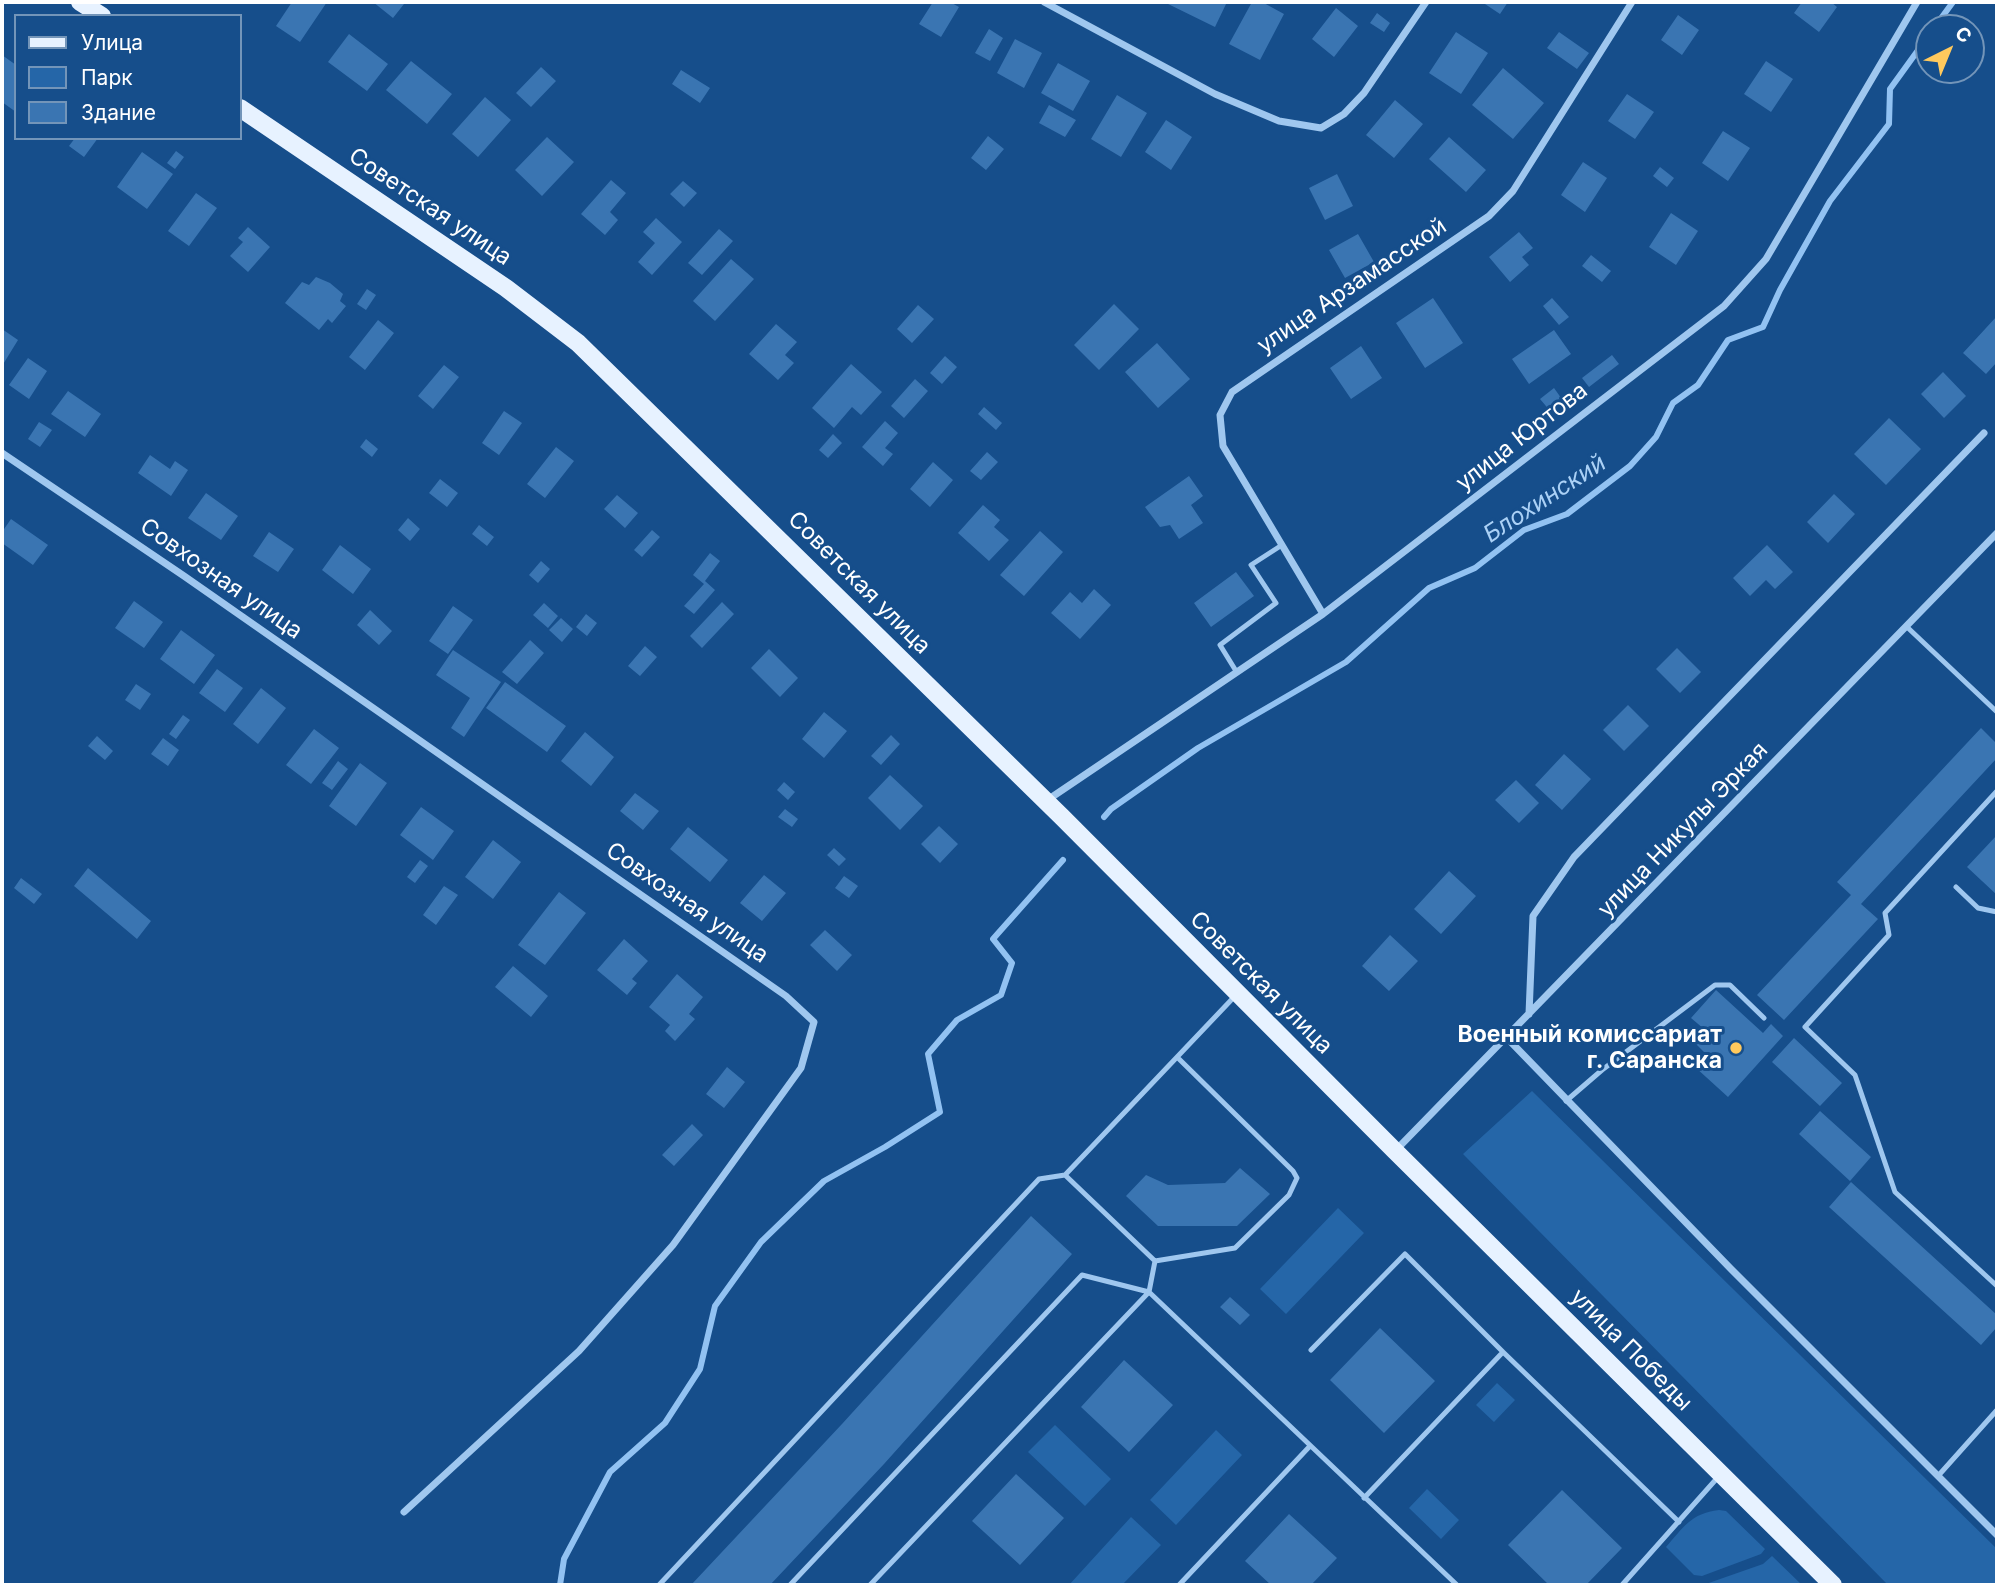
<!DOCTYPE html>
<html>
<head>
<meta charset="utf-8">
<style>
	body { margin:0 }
	#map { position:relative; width:1999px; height:1587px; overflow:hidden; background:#164e8b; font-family:Inter,sans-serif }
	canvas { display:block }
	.frame { position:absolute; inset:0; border:4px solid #fff; pointer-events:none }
	.legend { position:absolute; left:14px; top:14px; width:228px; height:126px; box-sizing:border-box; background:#164e8b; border:2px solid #7395b9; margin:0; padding:9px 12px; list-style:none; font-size:21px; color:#fff }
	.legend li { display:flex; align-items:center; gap:14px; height:35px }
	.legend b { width:35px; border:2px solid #7395b9 }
	.north { position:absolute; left:1915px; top:14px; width:70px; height:70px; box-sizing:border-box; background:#164e8b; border:2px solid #7395b9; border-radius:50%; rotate:43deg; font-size:19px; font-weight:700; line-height:28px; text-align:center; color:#fff }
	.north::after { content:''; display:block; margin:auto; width:24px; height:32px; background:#ffc95d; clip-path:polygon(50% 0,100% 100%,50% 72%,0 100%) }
</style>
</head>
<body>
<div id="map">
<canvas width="1999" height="1587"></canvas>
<div class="frame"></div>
<ul class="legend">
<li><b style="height:9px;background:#e7f2ff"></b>Улица</li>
<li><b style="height:19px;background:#2566a8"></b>Парк</li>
<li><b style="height:19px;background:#3a75b2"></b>Здание</li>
</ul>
<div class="north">С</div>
</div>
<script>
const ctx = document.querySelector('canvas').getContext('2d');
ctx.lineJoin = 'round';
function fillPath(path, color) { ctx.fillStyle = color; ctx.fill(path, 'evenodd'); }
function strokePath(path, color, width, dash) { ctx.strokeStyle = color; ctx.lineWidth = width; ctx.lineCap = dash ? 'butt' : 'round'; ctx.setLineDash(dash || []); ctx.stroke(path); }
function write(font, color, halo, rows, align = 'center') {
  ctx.font = font + ' Inter,sans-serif'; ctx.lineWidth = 6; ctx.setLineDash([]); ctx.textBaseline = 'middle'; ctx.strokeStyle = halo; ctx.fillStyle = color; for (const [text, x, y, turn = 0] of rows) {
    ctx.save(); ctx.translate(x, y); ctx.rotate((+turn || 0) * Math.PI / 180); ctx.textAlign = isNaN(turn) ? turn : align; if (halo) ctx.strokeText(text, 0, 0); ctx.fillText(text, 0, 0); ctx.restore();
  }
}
fillPath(new Path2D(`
	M1532 1091 1997 1549V1585H1888L1463 1154Z
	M1338 1208 1364 1233 1286 1314 1260 1289Z
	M1497 1383 1515 1400 1494 1422 1476 1405Z
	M1055 1425 1111 1479 1085 1506 1028 1452Z
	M1216 1430 1242 1455 1176 1525 1150 1500Z
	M1427 1489 1459 1520 1441 1539 1409 1508Z
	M1719 1510 1726 1511 1765 1549 1761 1554 1702 1576 1694 1575 1666 1547C1683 1528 1691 1513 1719 1510Z
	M1131 1517 1161 1545 1122 1585H1069Z
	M1772 1556 1802 1585H1703L1763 1564Z`), '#2566a8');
strokePath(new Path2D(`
	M1934 28 1953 2
	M1104 817 1111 809 1198 748 1346 662 1429 588 1475 568 1524 530 1567 514 1630 466 1656 437 1673 403 1698 385 1728 340 1763 327 1780 290 1830 201 1889 124 1890 89 1929 35
	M560 1585 564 1559 610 1472 665 1423 700 1369 715 1306 761 1242 824 1181 885 1147 940 1112 928 1054 957 1020 1001 995 1012 963 993 939 1063 860`), '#92c2f2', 6);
fillPath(new Path2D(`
	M292 2H327L300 42 276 26Z
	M373 2H402L404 4 393 18Z
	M933 2H950L959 7 941 37 919 24Z
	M1164 2H1227L1215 27Z
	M1252 2H1262L1284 14 1260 60 1229 44Z
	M1482 2H1508L1500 14Z
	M1802 2H1831L1837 7 1819 32 1794 13Z
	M1336 8 1358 26 1334 57 1312 39Z
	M1377 13 1390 23 1384 32 1370 23Z
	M1678 15 1699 30 1682 55 1661 40Z
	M989 29 1003 38 990 61 975 53Z
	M1456 32 1488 53 1461 94 1429 73Z
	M1559 32 1589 53 1577 69 1547 48Z
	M349 34 388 64 367 91 328 62Z
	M1015 39 1042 53 1024 88 997 73Z
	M2 55 16 65V112L2 102Z
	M411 61 452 94 427 124 386 90Z
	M1766 61 1793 79 1771 112 1744 94Z
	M1058 63 1090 81 1073 111 1041 93Z
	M541 67 556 81 531 107 516 93Z
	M1503 68 1544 103 1513 139 1472 105Z
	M681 70 710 88 700 103 672 84Z
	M1627 94 1654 112 1635 139 1608 121Z
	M1117 95 1147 113 1121 157 1091 139Z
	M485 97 511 120 478 157 452 134Z
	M1395 100 1423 124 1394 158 1366 135Z
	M1049 105 1076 120 1065 137 1039 123Z
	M1166 120 1192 137 1171 170 1145 152Z
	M1723 131 1750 148 1728 181 1702 163Z
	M988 136 1004 149 986 170 971 158Z
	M547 137 574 162 542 196 515 170Z
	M1449 137 1486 170 1466 192 1429 159Z
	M75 138H98L84 157 69 146Z
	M176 151 184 157 175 169 167 163Z
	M142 152 173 174 147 209 117 187Z
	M1583 162 1607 178 1585 212 1561 195Z
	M1660 167 1674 178 1667 187 1653 176Z
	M1337 174 1353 206 1325 220 1309 188Z
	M611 180 626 193 610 212 618 220 605 235 581 214Z
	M683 181 697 193 684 207 670 194Z
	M196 193 217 208 189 246 168 231Z
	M1671 213 1698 231 1676 265 1649 247Z
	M656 218 682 242 652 275 638 262 655 243 643 232Z
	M248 227 270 247 248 272 230 256 243 242 238 238Z
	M719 229 733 241 702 275 688 263Z
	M1519 232 1533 248 1522 257 1529 265 1510 282 1489 257Z
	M1358 234 1374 262 1345 278 1329 250Z
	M1591 255 1611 271 1602 282 1582 266Z
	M731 259 754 279 715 321 693 301Z
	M316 277 330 283 343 294 340 301 346 306 332 323 328 319 319 330 285 303 302 282 309 285Z
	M367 289 376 295 366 310 357 304Z
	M1433 298 1463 343 1425 368 1396 323Z
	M1552 298 1569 317 1559 325 1543 306Z
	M1114 304 1139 329 1099 370 1074 345Z
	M918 305 934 319 912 343 897 329Z
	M1997 316V362L1986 374 1963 353Z
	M378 320 394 333 365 370 349 357Z
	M776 324 797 342 785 355 794 363 778 380 749 354Z
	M2 329 18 340 2 366Z
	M1554 330 1571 354 1529 384 1512 359Z
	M1157 343 1190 379 1158 408 1125 372Z
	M1361 346 1382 378 1351 399 1330 368Z
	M1612 355 1619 364 1589 387 1582 378Z
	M945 356 957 367 942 384 930 373Z
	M28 358 47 371 29 399 9 385Z
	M851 364 882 392 861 415 852 407 834 428 812 408Z
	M444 365 459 377 433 409 418 396Z
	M1943 372 1966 396 1944 418 1921 394Z
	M915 379 928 391 904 418 891 406Z
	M1554 388 1564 402 1551 412 1540 399Z
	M68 391 101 414 85 437 51 414Z
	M984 407 1002 423 996 430 978 414Z
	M504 411 522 423 499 455 482 443Z
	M1889 418 1921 449 1886 485 1854 454Z
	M885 421 898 433 885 448 893 454 883 466 862 447Z
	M39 422 52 430 40 447 28 439Z
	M833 434 842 443 828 458 819 450Z
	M366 439 378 449 372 457 360 447Z
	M556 447 574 461 545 498 527 484Z
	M987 452 998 462 981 480 970 471Z
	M150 455 170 469 175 461 188 470 171 496 138 473Z
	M933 462 953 480 930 507 910 489Z
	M1189 476 1203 496 1191 505 1203 523 1179 539 1170 525 1160 527 1145 507Z
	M440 479 458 493 447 507 429 493Z
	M206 493 238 516 221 540 188 518Z
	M1834 494 1855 514 1828 543 1807 522Z
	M617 495 638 513 625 528 604 509Z
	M983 505 1000 520 994 527 1009 540 989 561 958 533Z
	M408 518 420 529 410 541 398 530Z
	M11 519 48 545 33 565 2 543V532Z
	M479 525 494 537 487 546 472 534Z
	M652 530 660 537 642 557 634 550Z
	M1040 531 1063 552 1024 596 1000 575Z
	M269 532 294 549 278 572 253 556Z
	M340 545 371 569 353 594 322 570Z
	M1767 545 1793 572 1775 589 1766 580 1750 596 1733 578Z
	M710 553 720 561 705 581 715 590 694 614 684 606 704 584 693 575Z
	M541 561 550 569 538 583 529 575Z
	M1236 572 1254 596 1211 627 1194 603Z
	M1094 589 1111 605 1080 639 1051 613 1070 592 1082 603Z
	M134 601 163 622 144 648 115 628Z
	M722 602 734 614 702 648 690 636Z
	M544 603 558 616 548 628 533 615Z
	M453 606 473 620 448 654 429 641Z
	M370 610 392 631 379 645 357 625Z
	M586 614 597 623 587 636 576 627Z
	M561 618 573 629 562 642 549 630Z
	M181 630 215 655 194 684 160 659Z
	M530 640 544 653 517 684 502 672Z
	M645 646 657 657 640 676 628 666Z
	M1677 648 1701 672 1680 693 1656 669Z
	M769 649 798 678 780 697 751 668Z
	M453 650 501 682 464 737 451 728 470 698 436 675Z
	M217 669 243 688 225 712 199 693Z
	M505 682 566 726 547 752 486 708Z
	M136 684 151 694 140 710 125 700Z
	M261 688 286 708 258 744 233 724Z
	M1628 705 1649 726 1624 751 1603 730Z
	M824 712 847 731 824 758 802 739Z
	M183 715 190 720 176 739 169 734Z
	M1981 728 1997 744V758L1861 904 1878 919 1784 1020 1757 995 1851 895 1837 882Z
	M314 729 339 748 311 784 286 765Z
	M585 732 614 757 591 786 561 761Z
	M891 735 900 744 881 765 871 756Z
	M97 736 113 751 105 760 88 746Z
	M163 738 179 750 168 766 151 754Z
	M1564 754 1591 779 1562 810 1535 785Z
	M338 761 348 769 332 790 322 783Z
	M360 763 387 783 356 826 329 806Z
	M890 775 923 806 900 830 868 798Z
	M1516 780 1539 803 1519 823 1495 800Z
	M784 782 795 792 788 800 777 790Z
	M635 793 659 811 643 830 620 811Z
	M421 807 454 831 433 860 400 835Z
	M785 809 798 819 792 827 778 817Z
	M939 826 958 844 940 863 921 844Z
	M688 827 728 860 710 882 670 849Z
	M1997 835V895L1967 867Z
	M493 840 521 862 493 899 465 877Z
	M834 848 846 859 839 866 827 855Z
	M420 860 428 866 415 883 407 877Z
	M88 868 151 921 137 939 74 886Z
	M1449 871 1476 896 1441 934 1414 909Z
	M764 875 786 893 762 921 740 903Z
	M844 876 858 886 849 898 835 888Z
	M21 878 42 894 34 904 14 888Z
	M444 886 458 895 436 925 423 915Z
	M559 892 586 913 545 965 518 945Z
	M825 930 852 955 837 971 810 945Z
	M1390 935 1418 961 1389 991 1362 966Z
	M624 939 648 961 632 979 637 983 627 995 597 970Z
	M513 966 548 996 531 1017 495 987Z
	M677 974 703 997 689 1014 695 1019 675 1041 665 1031 670 1025 649 1007Z
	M1716 990 1763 1033 1771 1024 1783 1036 1728 1097 1695 1067 1706 1054 1693 1041 1704 1029 1691 1018Z
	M1794 1038 1842 1083 1820 1106 1772 1062Z
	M727 1067 745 1082 724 1108 706 1094Z
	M1820 1111 1871 1157 1850 1181 1799 1134Z
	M692 1124 703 1135 674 1166 662 1155Z
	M1240 1168 1270 1194 1237 1226H1158L1126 1196 1146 1175 1168 1185 1225 1183Z
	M1851 1182 1997 1315V1327L1981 1345 1829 1207Z
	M1031 1216 1072 1254 884 1464 770 1585H691L842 1424Z
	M1230 1297 1250 1315 1240 1325 1220 1307Z
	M1380 1328 1435 1381 1384 1433 1330 1380Z
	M1124 1360 1173 1405 1129 1452 1081 1407Z
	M1016 1474 1064 1518 1020 1565 972 1521Z
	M1562 1490 1622 1548 1586 1585H1549L1508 1545Z
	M1289 1514 1337 1558 1311 1585H1271L1245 1561Z`), '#3a75b2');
strokePath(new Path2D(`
	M1907 627 1997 712
	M1236 671 1220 645 1276 603 1251 565 1282 545
	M1997 791 1885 913 1889 935 1805 1027 1855 1075 1895 1192 1997 1286
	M1956 887 1978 908 1997 912
	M1566 1101 1602 1070 1715 985H1730L1764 1018
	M1155 1261 1235 1248 1289 1195 1297 1178 1293 1171 1177 1057
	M1311 1350 1405 1254 1503 1352 1364 1498
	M1503 1352 1679 1522
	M1938 1476 1997 1410
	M659 1585 1039 1179 1065 1175
	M790 1585 1082 1275 1149 1292 1155 1261 1065 1175 1235 996
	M870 1585 1149 1292 1457 1585
	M1179 1585 1310 1446
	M1622 1585 1719 1476`), '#9fc7ef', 5);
strokePath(new Path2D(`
	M1044 2 1215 94 1279 121 1321 128 1344 114 1364 93 1426 2
	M2 453 184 576 786 996 814 1022 801 1068 673 1245 579 1351 404 1512
	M1323 614 1223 446 1220 415 1232 392 1489 216 1513 191 1632 2
	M1046 801 1323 614 1724 306 1766 259 1917 2
	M1529 1014 1533 916 1574 857 1984 433
	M1507 1038 1731 1269 1997 1535
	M1397 1149 1997 533`), '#9fc7ef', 7);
strokePath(new Path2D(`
	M80 2 102 16
	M240 108 506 288 578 343 1062 817 1395 1151 1833 1585`), '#e7f2ff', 18);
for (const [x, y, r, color] of [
	[1736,1048,7,"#ffc95d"]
]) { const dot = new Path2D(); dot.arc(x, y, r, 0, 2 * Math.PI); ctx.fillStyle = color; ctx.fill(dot); strokePath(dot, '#164e8b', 2.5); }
write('23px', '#fff', '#164e8b', [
	["Советская улица",430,207,34],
	["улица Арзамасской",1352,286,-34],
	["улица Юртова",1522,437,-38],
	["Совхозная улица",221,579,35],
	["Советская улица",859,583,45],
	["улица Никулы Эркая",1683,830,-46],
	["Совхозная улица",687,903,35],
	["Советская улица",1261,983,45],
	["улица Победы",1631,1350,45]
]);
write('bold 23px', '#fff', '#164e8b', [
	["Военный комиссариат",1722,1035],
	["г. Саранска",1722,1061]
], 'right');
write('italic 24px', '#abd1f6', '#164e8b', [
	["Блохинский",1545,499,-33]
]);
</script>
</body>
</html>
